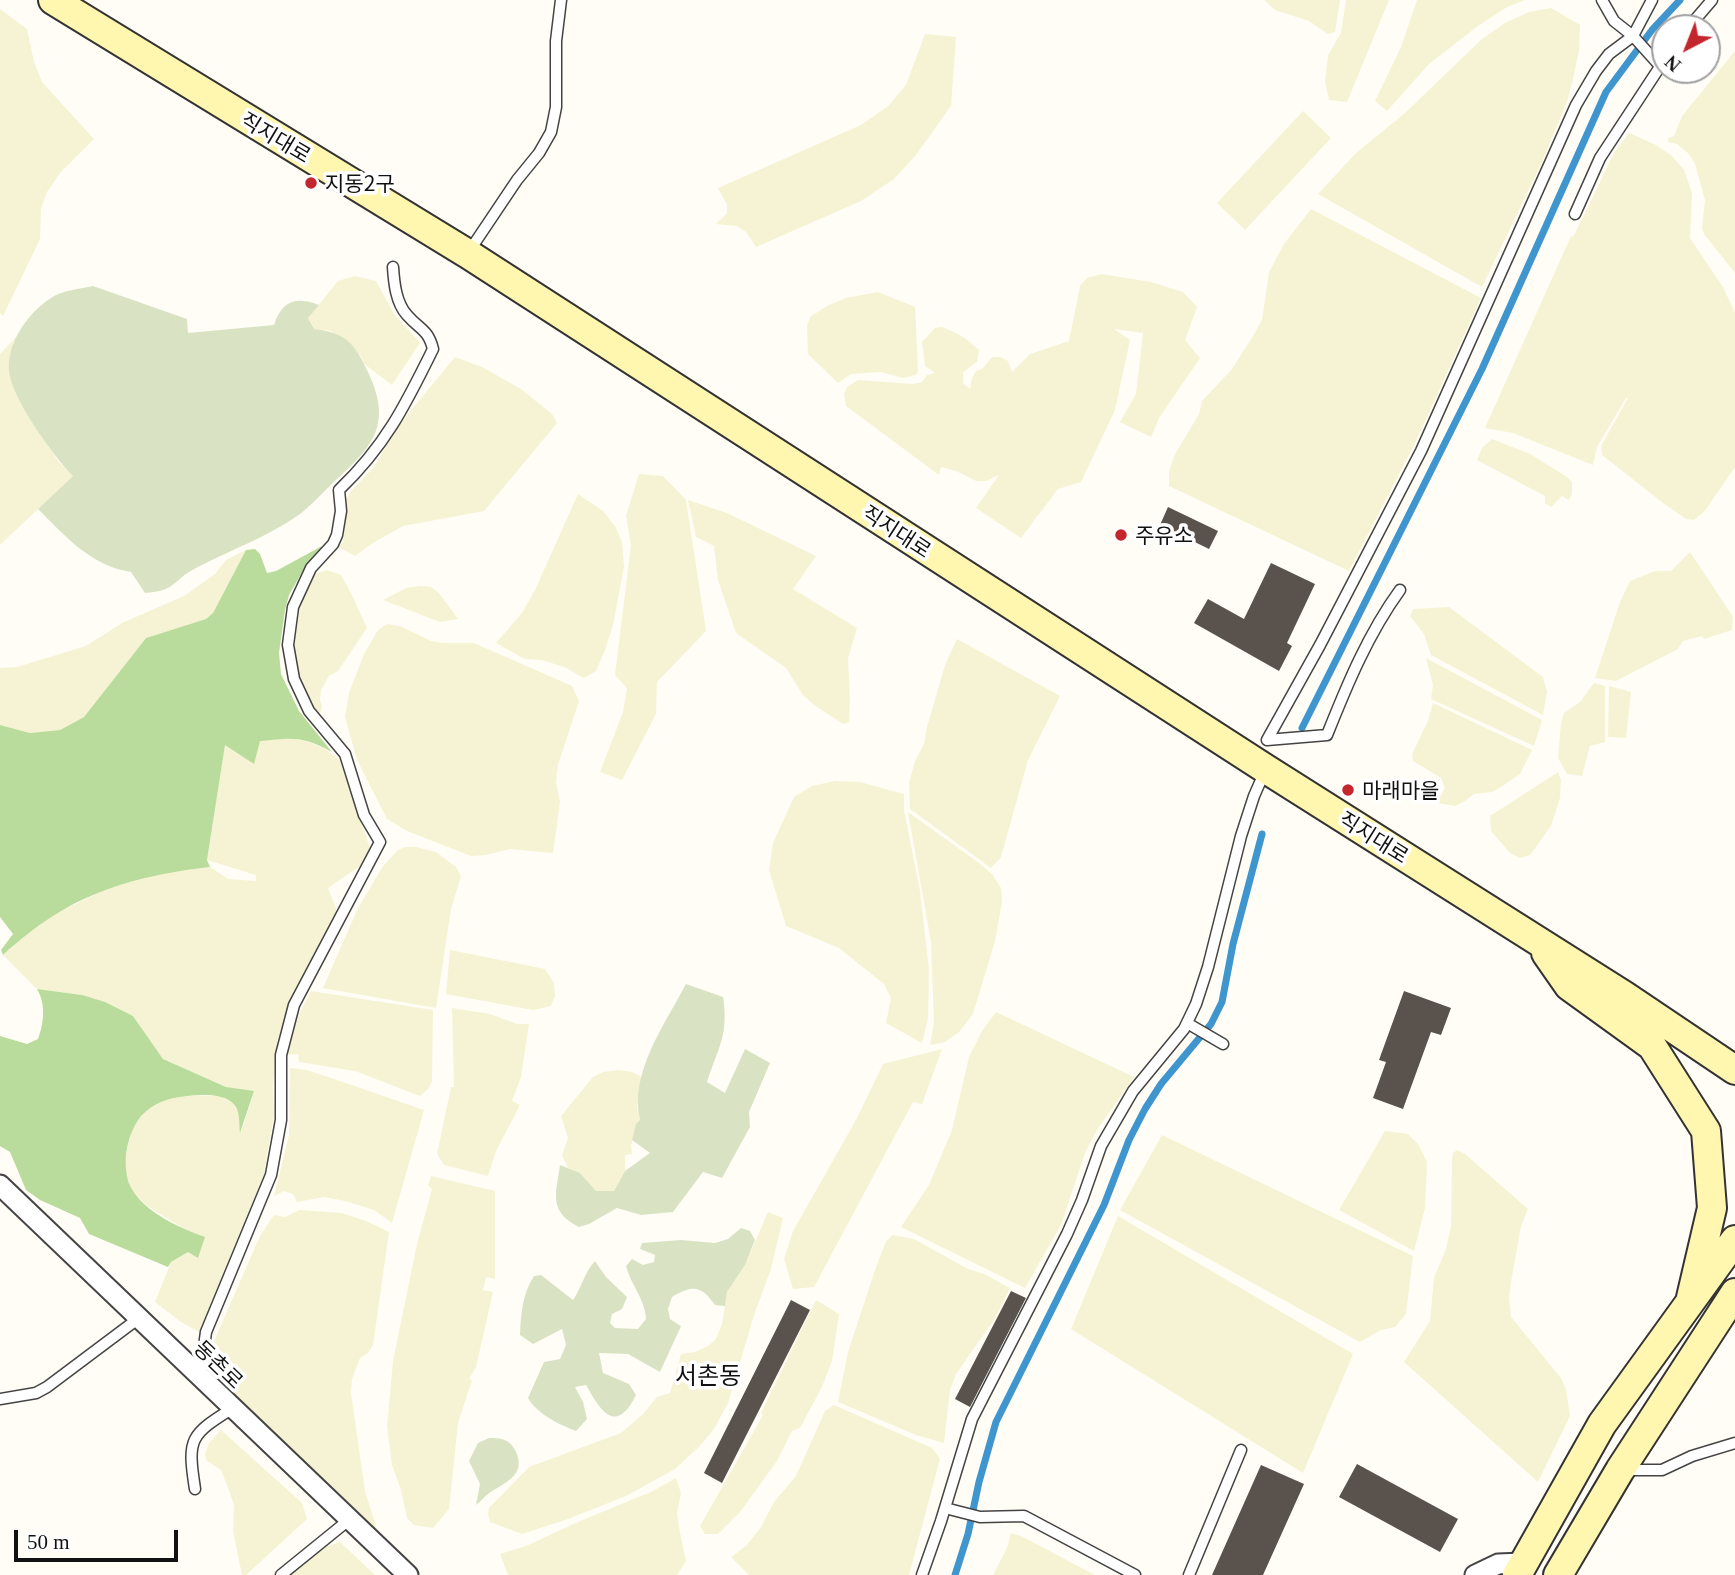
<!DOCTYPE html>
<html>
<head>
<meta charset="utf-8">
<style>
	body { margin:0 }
	#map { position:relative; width:1735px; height:1575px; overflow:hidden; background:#fffdf5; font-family:Georgia,serif }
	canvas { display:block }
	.north { position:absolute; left:1651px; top:14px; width:70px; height:70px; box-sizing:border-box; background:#fff; border:2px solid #a0a0a0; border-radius:50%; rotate:222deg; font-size:19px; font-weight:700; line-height:28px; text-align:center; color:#111 }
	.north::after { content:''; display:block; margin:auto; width:24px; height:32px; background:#c4262e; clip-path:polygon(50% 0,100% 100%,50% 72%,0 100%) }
	.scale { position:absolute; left:14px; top:1530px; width:164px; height:32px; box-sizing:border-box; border:4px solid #111; border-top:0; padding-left:9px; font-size:21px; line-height:24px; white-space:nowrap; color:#111; -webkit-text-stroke:5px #fff; paint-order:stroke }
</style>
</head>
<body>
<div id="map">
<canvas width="1735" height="1575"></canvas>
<div class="north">N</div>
<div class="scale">50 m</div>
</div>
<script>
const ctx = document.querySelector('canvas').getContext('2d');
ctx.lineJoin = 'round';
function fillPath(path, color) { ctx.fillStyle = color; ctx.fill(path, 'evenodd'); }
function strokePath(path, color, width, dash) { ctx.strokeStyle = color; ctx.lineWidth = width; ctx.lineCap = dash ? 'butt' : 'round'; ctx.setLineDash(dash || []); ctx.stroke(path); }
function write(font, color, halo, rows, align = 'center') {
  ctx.font = font + ' Georgia,"Noto Sans KR",serif'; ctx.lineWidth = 7; ctx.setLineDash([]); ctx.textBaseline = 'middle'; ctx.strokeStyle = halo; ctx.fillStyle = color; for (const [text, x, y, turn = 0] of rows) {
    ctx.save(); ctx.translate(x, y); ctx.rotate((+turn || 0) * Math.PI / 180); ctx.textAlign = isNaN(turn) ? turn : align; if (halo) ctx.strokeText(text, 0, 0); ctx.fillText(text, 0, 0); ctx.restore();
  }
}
fillPath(new Path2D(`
	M1264 0H1340L1335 32 1328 34 1309 21 1275 10Z
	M1346 0H1389L1347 102 1329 100 1325 82 1328 55 1341 33Z
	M1417 0H1525L1507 7 1478 26 1429 64 1387 111 1375 101 1401 47Z
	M1551 8 1580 25 1579 50 1573 79 1568 99 1542 162 1482 287 1318 194 1356 153 1405 113 1482 39 1505 23 1529 12Z
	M0 9 27 29 34 62 42 82 94 139 60 173 47 192 41 209 40 239 3 316 0 313Z
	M925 34 956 37 951 106 916 155 894 179 861 201 756 247 746 232 737 226 716 224 727 213V205L718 188 861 125 888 106 906 85Z
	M1735 51V273L1704 234 1702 228 1705 200 1695 164 1689 154 1677 144 1668 142V138L1674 136 1682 116Z
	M1303 111 1331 138 1245 230 1217 203Z
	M1629 133 1656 145 1672 156 1684 170 1692 193 1690 238 1723 287 1735 313V467L1704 512 1694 520 1686 519 1663 503 1602 455 1601 446 1628 398H1626L1597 447 1593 465 1513 433 1485 428 1571 236 1573 237 1587 209 1614 153Z
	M1311 209 1481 298 1417 439 1349 571 1169 486V471L1175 454 1199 414 1202 401 1232 369 1253 336 1262 320 1269 272 1284 244Z
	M1101 274 1151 282 1183 292 1197 307 1185 340 1200 358 1159 418 1151 437 1120 422 1136 394 1143 333 1114 329 1130 340 1115 410 1081 482 1058 489 1021 538 976 508 999 475 986 481H976L956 471 941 467 939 475 846 406 844 394 847 387 858 380 914 384 922 382 927 375 935 373 925 366 922 342 935 328 942 327 952 331 965 338 979 350 977 362 963 372V383L970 389 972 378 976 371 982 369 992 357H1000L1008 361 1012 372 1030 354 1069 341 1080 286 1087 278Z
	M355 276 376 281 394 314 420 343 392 385 364 364 361 356 331 331 314 329 308 318 338 281Z
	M878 292 915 307 918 371 916 375 903 378 881 372 851 374 838 383 808 354 807 326 810 317 827 306 846 298Z
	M20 333 13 343 19 396 39 433 59 462 73 476 0 545V354Z
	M455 357 482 367 521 389 552 414 557 423 484 511 403 526 373 543 355 556 338 547 343 542 346 500 351 491 374 467 399 425Z
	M1492 439 1530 454 1567 477 1572 482V494L1569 500 1562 496 1551 507 1545 503V496L1477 460 1482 448Z
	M639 474 663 476 686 500 706 631 657 682 656 714 622 780 600 772 623 712 627 688 615 675 631 545 626 516Z
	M578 494 603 511 615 526 622 542 624 567 613 625 605 650 596 671 584 678 564 667 542 660 525 659 496 643 522 613 535 590Z
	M688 500 727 513 816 556 793 589 857 628 848 658 850 698 849 722 843 724 814 705 803 695 786 668 736 633 718 580 714 546 696 537Z
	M246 550 213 613 206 619 146 638 84 717 60 730 30 733 0 725V668L17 667 86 646 122 623 184 596 215 574 226 560Z
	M1690 552 1733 617 1732 630 1704 639 1702 636 1683 641 1678 649 1616 681 1595 678 1620 602 1630 581 1655 571H1671Z
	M327 570 341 575 351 593 367 628 338 671 329 676 321 690 320 700 322 706 319 718 302 693 295 673 290 612 312 575Z
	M420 586 431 587 439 593 458 619 440 622 383 600 406 588Z
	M1449 607 1543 677 1547 692 1543 715 1431 655 1424 634 1410 616 1413 609Z
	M387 624 400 626 431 641 443 643H474L572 686 579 701 558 765 556 782 560 802 553 853 510 849 486 855 471 856 407 831 387 819 357 760 345 717 349 693 364 654 378 630Z
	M957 639 1060 696 1028 760 1001 857 991 868 910 809 909 783 915 761 924 744 927 727 945 665Z
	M1426 658 1542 720 1534 746 1431 699 1433 685Z
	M1594 683 1605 686V742L1590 746 1582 776 1567 774 1558 758 1561 723 1564 713 1580 702Z
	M1609 686 1631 692 1626 738 1608 737Z
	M1433 703 1532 750 1520 774 1501 787 1492 792 1474 794 1465 801 1455 806 1437 803 1445 788 1441 778 1413 761 1412 754 1428 721Z
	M296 737 322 747 339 759 370 848 363 864 328 888 337 911 287 1009 278 1039 273 1086 274 1115 264 1174 199 1332 181 1322 155 1302 171 1262 188 1252V1231L147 1206 131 1190 124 1167 127 1148 133 1126 148 1109 166 1099 185 1095 221 1096 231 1101 238 1109 241 1132 254 1092 226 1087 163 1059 133 1016 82 995 37 989 3 955 31 929 55 914 112 886 151 875 210 867 228 879 256 881V875L207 860 225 744Z
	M1558 772 1561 780 1560 798 1551 826 1530 855 1520 858 1510 853 1491 831 1490 816Z
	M835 781 860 782 904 794V810L920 891 929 970 928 1018 922 1043 886 1023 891 998 884 984 839 948 786 926 769 870 773 843 794 797 812 786Z
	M908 812 979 863 992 874 1001 888 1002 902 995 941 973 1014 959 1032 945 1042 930 1045 934 1022 931 942Z
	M405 847H416L436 852 456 867 461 876 451 909 436 1008 323 988 358 908 383 866 398 850Z
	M450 950 545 969 554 983 555 996 551 1006 533 1010 446 994Z
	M311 991 433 1010 432 1081 429 1088 420 1096 355 1071 299 1062 298 1054 288 1055V1047L296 1020Z
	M452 1008 490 1014 517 1024H529L521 1077 512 1101 520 1105 496 1151 488 1176 444 1165 437 1154 451 1087H454Z
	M996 1012 1134 1077 1097 1130 1085 1153 1061 1225 1025 1288 901 1227 929 1185 952 1130 969 1057 982 1031Z
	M942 1049 922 1104 913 1102 814 1287 793 1289 784 1259 793 1231 856 1120 883 1064Z
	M290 1068 307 1070 334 1079 424 1110 392 1223 374 1210 345 1201 324 1197 297 1202 293 1194 284 1191 274 1196 289 1135Z
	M618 1070 632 1072 642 1077 637 1107 640 1120 636 1125 631 1146 632 1154 625 1155V1171L614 1191 596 1192 580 1173 568 1168 562 1155 568 1138 561 1116 593 1077 603 1072Z
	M1385 1131 1408 1134 1418 1144 1427 1162 1425 1208 1414 1251 1339 1210Z
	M1162 1135 1413 1256 1406 1314 1395 1327 1381 1330 1360 1342 1120 1210Z
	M1457 1150 1465 1154 1528 1209 1521 1226 1511 1282 1509 1298 1511 1317 1561 1378 1566 1389 1570 1416 1538 1482 1404 1362 1430 1321 1434 1278 1446 1249 1451 1226 1452 1159 1453 1153Z
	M431 1176 495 1191V1279L486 1277 483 1290 493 1292 476 1367 469 1379 472 1380 458 1423 449 1509 433 1528 414 1525 407 1518 401 1490 392 1465 387 1427 393 1361 417 1244 432 1189 428 1185Z
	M299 1210 342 1213 366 1221 389 1232 373 1345 368 1353 360 1358 352 1379 351 1393 365 1491 377 1530 374 1532 222 1389 212 1371 210 1358 214 1341 260 1236 274 1215 285 1217Z
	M768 1212 783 1218 771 1269 754 1315 728 1403 714 1429 700 1446 675 1469 626 1496 568 1519 522 1534 490 1522 488 1514 489 1508 529 1467 621 1433 643 1414 657 1397 670 1393 681 1354 695 1352 708 1346 716 1339 722 1324 727 1292 745 1265Z
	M1118 1216 1353 1354 1303 1473 1071 1329Z
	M893 1235 914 1239 968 1269 984 1274 1010 1288 994 1320 956 1374 950 1390 944 1443 916 1435 838 1402 848 1352 875 1270 886 1241Z
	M816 1300 839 1314 832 1361 822 1387 800 1428 792 1431 777 1461 740 1512 718 1534H705L700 1526 763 1415 761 1413Z
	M834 1405 932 1448 940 1459 909 1575H749L731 1557 746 1546 761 1527 774 1502 796 1476 825 1411Z
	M221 1430 302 1503 307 1519 246 1575H242L233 1531 234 1505 228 1488 221 1470 206 1460 205 1454 209 1443Z
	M676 1478 681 1493 677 1513 679 1528 686 1561 677 1575H508L500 1554 526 1546 580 1521 651 1492Z
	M1011 1533 1021 1536 1095 1575H993L1007 1548Z
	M340 1542 375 1575H291L319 1549Z`), '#f6f3d4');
fillPath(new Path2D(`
	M322 546 305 567 289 595 285 610 279 653 281 674 299 711 332 752C301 735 293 738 260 741L254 764 225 745 207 860 210 867C125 877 67 896 3 955L1 950 13 934 0 917V725L30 733 60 730 84 717 146 638 206 619 213 613 246 550 255 549 260 554 267 573 276 571Z
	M37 989 82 995 105 1002 133 1016 163 1059 226 1087 254 1091 240 1133C239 1125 240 1114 236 1107 229 1096 214 1095 202 1095 158 1096 133 1109 126 1154 125 1166 126 1181 133 1191 148 1214 180 1228 205 1237L198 1258 188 1252 171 1262 168 1267 89 1234 80 1218 40 1200 26 1190 10 1152 0 1146V1036L27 1044 38 1039C44 1023 46 1004 37 989Z`), '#b9dc9c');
fillPath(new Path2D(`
	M93 286 187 319 188 333 274 325C282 301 295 296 319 305L308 318 314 329C347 333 354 343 368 372 393 425 373 446 335 481 323 492 312 505 300 514 268 537 230 550 196 568 172 580 177 591 145 593L131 572C91 566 65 536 38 509L73 476C54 457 10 396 9 370 7 342 29 312 51 298 62 290 80 289 93 286Z
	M686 984 723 997C729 1035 718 1048 707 1082L725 1093 745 1049 770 1063 749 1112 750 1127 722 1178 703 1172 673 1212 641 1215 617 1208 589 1224 579 1227C548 1211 556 1195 560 1165L580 1173 596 1191H614L625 1171 650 1153 632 1140 636 1124 640 1120C629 1073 665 1024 686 984Z
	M741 1228 750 1231 755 1240 745 1265 727 1292 725 1306 715 1305C701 1285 692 1285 672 1297L668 1309 670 1319 681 1326 660 1372 628 1354 599 1353 603 1373 629 1384 636 1395C616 1435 601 1412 586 1385L575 1387 583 1402 587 1419 576 1431C560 1425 537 1414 528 1398L544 1362 560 1359 566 1345 562 1329 533 1344 520 1335C521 1313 522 1295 534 1276L541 1275 573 1300C582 1287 584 1273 595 1261L606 1277 627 1297 622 1309 612 1314 610 1323 615 1328 638 1329 646 1319C645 1299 631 1285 626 1266L632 1259 643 1265 654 1262 655 1255 640 1249 642 1243 681 1240 715 1243 728 1239Z
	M489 1438C502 1438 510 1439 516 1452 527 1476 503 1483 488 1494 484 1497 480 1502 476 1505L480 1484 469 1461 478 1443Z`), '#d9e3c4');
strokePath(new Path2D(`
	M1302 728 1482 369 1606 92 1652 30 1680 0
	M955 1575 968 1534 979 1482 996 1422 1104 1205 1129 1140 1145 1109 1161 1084 1211 1024 1222 1002 1233 944 1262 834`), '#3f96cf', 7);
fillPath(new Path2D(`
	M1168 507 1218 531 1209 549 1160 525Z
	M1271 563 1315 584 1287 643 1292 646 1279 671 1194 623 1208 599 1244 619Z
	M1404 991 1451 1008 1441 1035 1431 1032 1403 1109 1373 1098 1386 1062 1379 1060Z
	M1011 1291 1026 1298 970 1407 955 1399Z
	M791 1300 810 1310 722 1483 704 1473Z
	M1357 1464 1458 1519 1440 1552 1339 1497Z
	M1261 1465 1304 1484 1263 1575H1212Z`), '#5a524d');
const lane = new Path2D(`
	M1602 0 1614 21 1633 36 1660 66
	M1688 28 1712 0
	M1575 214 1600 158 1665 59
	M468 253 517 180 539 153 551 132 556 107V41L561 0
	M1267 740 1320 645 1421 451 1576 105 1596 71 1609 54 1633 36 1652 0
	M1267 740 1327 735C1347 685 1368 634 1400 590
	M1187 1023 1223 1044
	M200 1376 206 1332 271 1175 281 1120V1055L294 1005 380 842 364 815 345 754 309 711 294 679 288 645 293 607 311 568 333 544 337 535 341 511 339 490C385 446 405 406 433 349 428 329 420 330 407 315 396 303 394 283 393 267
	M0 1399 36 1393 47 1387 139 1318
	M1625 1470H1662L1692 1456 1735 1443
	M195 1489C187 1438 190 1435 233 1408
	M945 1508 980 1517 1024 1516 1135 1575
	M281 1575 350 1519
	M922 1575 941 1521 972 1419 1067 1234 1082 1200 1101 1146 1133 1091 1184 1029 1196 1004 1208 967 1241 836 1254 796 1265 771
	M1189 1575 1241 1450`);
const street = new Path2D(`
	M0 1185 408 1575
	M1475 1575 1498 1564 1523 1563`);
const secondary = new Path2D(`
	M53 0 468 254 1266 769 1625 996 1735 1070
	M1546 953 1569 986 1652 1046 1706 1131 1712 1208 1690 1302
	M1517 1575 1602 1424 1735 1240
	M1558 1575 1620 1470 1735 1293`);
strokePath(lane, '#444', 13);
strokePath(street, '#444', 23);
strokePath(secondary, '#333', 32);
strokePath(lane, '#fff', 10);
strokePath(street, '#fff', 19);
strokePath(secondary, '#fff6b0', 28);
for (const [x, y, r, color] of [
	[311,183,7,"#c4262e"],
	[1121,535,7,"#c4262e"],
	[1348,790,7,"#c4262e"]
]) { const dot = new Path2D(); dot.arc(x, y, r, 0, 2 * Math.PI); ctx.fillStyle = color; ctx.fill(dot); strokePath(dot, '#fff', 2.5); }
write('21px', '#111', '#fff', [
	["직지대로",276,137,31],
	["직지대로",897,531,33],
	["직지대로",1374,837,32],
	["동촌로",219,1364,44]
]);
write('21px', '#111', '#fff', [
	["지동2구",325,183],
	["주유소",1135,535],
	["마래마을",1362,790]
], 'left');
write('24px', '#111', '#fff', [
	["서촌동",708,1375]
]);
</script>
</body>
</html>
